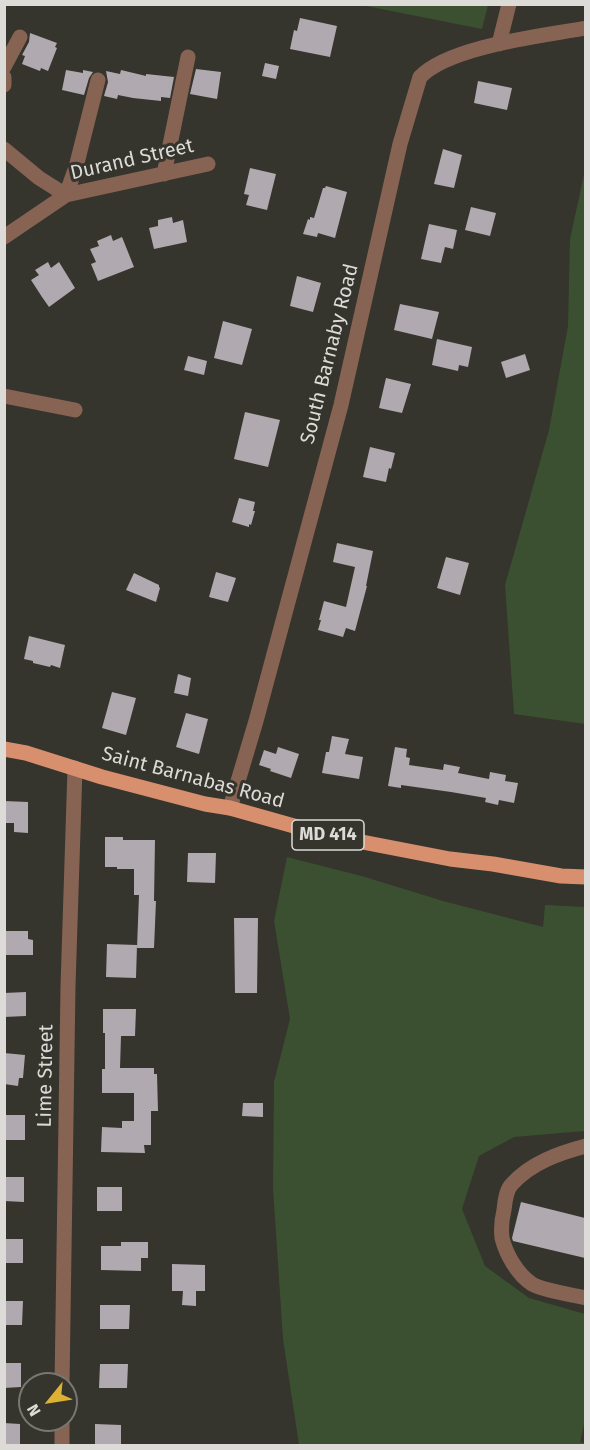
<!DOCTYPE html>
<html>
<head>
<meta charset="utf-8">
<style>
	body { margin:0 }
	#map { position:relative; width:590px; height:1450px; overflow:hidden; background:#35342d; font-family:"Fira Sans",sans-serif }
	canvas { display:block }
	.frame { position:absolute; inset:0; border:6px solid #dcdbd7; pointer-events:none }
	.north { position:absolute; left:18px; top:1372px; width:60px; height:60px; box-sizing:border-box; background:#35342d; border:2px solid #787771; border-radius:50%; rotate:240deg; font-size:16px; font-weight:700; line-height:24px; text-align:center; color:#dcdbd7 }
	.north::after { content:''; display:block; margin:auto; width:21px; height:27px; background:#ddb133; clip-path:polygon(50% 0,100% 100%,50% 72%,0 100%) }
</style>
</head>
<body>
<div id="map">
<canvas width="590" height="1450"></canvas>
<div class="frame"></div>
<div class="north">N</div>
</div>
<script>
const ctx = document.querySelector('canvas').getContext('2d');
ctx.lineJoin = 'round';
function fillPath(path, color) { ctx.fillStyle = color; ctx.fill(path, 'evenodd'); }
function strokePath(path, color, width, dash) { ctx.strokeStyle = color; ctx.lineWidth = width; ctx.lineCap = dash ? 'butt' : 'round'; ctx.setLineDash(dash || []); ctx.stroke(path); }
function write(font, color, halo, rows, align = 'center') {
  ctx.font = font + ' "Fira Sans",sans-serif'; ctx.lineWidth = 6; ctx.setLineDash([]); ctx.textBaseline = 'middle'; ctx.strokeStyle = halo; ctx.fillStyle = color; for (const [text, x, y, turn = 0] of rows) {
    ctx.save(); ctx.translate(x, y); ctx.rotate((+turn || 0) * Math.PI / 180); ctx.textAlign = isNaN(turn) ? turn : align; if (halo) ctx.strokeText(text, 0, 0); ctx.fillText(text, 0, 0); ctx.restore();
  }
}
fillPath(new Path2D(`
	M361 5H488L482 29Z
	M585 170V724L514 714 505 585 549 430 568 326 570 239Z
	M287 857 365 877 443 901 543 927 545 905 585 907V1131L514 1137 479 1156 462 1209 485 1266 529 1298 585 1314 586 1416 580 1442 585 1443V1445H299L283 1339 273 1188 274 1082 290 1019 274 921Z`), '#3a5030');
fillPath(new Path2D(`
	M300 18 337 26 330 57 290 49 294 30 297 31Z
	M30 33 57 43 55 47 57 48 48 71 41 68 40 71 22 64 25 56 22 55 29 42Z
	M265 63 279 66 276 79 262 76Z
	M196 69 221 72 217 99 190 94Z
	M66 70 83 73V70L93 72 89 78 84 95 62 90Z
	M121 70 146 76V74L174 77 170 98 161 97V101L133 98 118 95 117 99 104 96 108 82 106 71 120 74Z
	M478 81 512 88 507 110 474 103Z
	M443 149 462 155 454 188 434 184Z
	M250 168 276 174 267 210 246 205 249 195 244 194Z
	M326 186 347 192 335 238 318 233 317 237 303 234 308 219 310 220V217L314 218 323 188H325Z
	M471 207 496 213 490 236 465 230Z
	M172 217 173 223 183 220 187 242 154 249 149 228 158 226V220Z
	M429 224 457 230 453 249 445 247 441 263 421 259Z
	M111 235 113 241 122 237 134 267 98 281 91 264 96 262 90 249 99 246 97 241Z
	M48 262 51 268 59 262 75 288 49 307 42 297 31 280 39 275 35 270Z
	M297 276 321 283 313 312 290 306Z
	M400 304 439 312 432 339 394 330Z
	M223 321 252 329 242 365 214 358Z
	M437 339 472 347 468 367 459 365 458 371 432 365Z
	M525 354 530 370 506 378 501 362Z
	M188 356 207 361 204 375 184 370Z
	M386 378 411 384 402 413 379 408Z
	M245 412 280 420 268 467 234 459Z
	M370 447 395 453 391 469 389 468 386 482 363 477Z
	M239 498 255 502 253 511H255L251 525 249 524V527L232 522Z
	M337 543 373 551 366 586H367L355 631 346 628 343 637 318 630 321 620H319L324 601 346 607 355 567 333 562Z
	M446 557 469 563 460 595 437 588Z
	M216 572 236 578 228 602 209 597Z
	M134 573 159 585V587L160 588 156 602 126 590Z
	M29 636 65 645 60 668 51 665 50 667 33 663V661L24 659Z
	M178 674 191 678 188 696 174 693Z
	M112 692 136 698 126 735 102 728Z
	M186 713 208 719 199 754 176 747Z
	M332 736 349 739 345 754 363 757 359 779 322 773 326 752H329Z
	M278 747 299 754 291 778 270 771 271 769 259 765 264 750 276 754Z
	M395 747 407 749 406 757 410 758 409 765 443 770 444 764 460 767 458 773 489 779 490 772 506 775 505 781 518 783 514 803 499 800 498 805 485 802 486 798 451 792 401 785V788L388 786Z
	M4 801 28 802V833L14 832V823H4Z
	M105 837H123V840H155L154 901H156L154 948H137L139 895H134V869H117V867H105Z
	M188 853H216L215 883 187 882Z
	M234 918H258L257 993H235Z
	M6 931H28V939L33 940V955H6Z
	M107 944 137 945 136 978 106 977Z
	M26 992V1016L4 1017V993Z
	M103 1009H136L135 1036H121L120 1068H154V1074H157L158 1111H151V1145H144L145 1153 101 1152 102 1127 122 1128V1121H134V1093H102V1069H105V1033H103Z
	M4 1053 25 1055 23 1078H19L18 1086 4 1084Z
	M243 1103H263V1117L242 1116Z
	M4 1115H25V1140H4Z
	M4 1177H24V1202L4 1201Z
	M97 1187H122V1211H97Z
	M521 1202 585 1218V1258L513 1241 512 1238Z
	M4 1239H23V1263H4Z
	M121 1242H148V1258H141V1271L101 1270V1246H121Z
	M172 1264 205 1265V1291H196V1306L182 1305 183 1291H172Z
	M4 1301H23L22 1325H4Z
	M100 1305H130L129 1329H100Z
	M4 1363H21V1387L4 1388Z
	M100 1364H128L127 1388H99Z
	M4 1423 20 1424V1446H4Z
	M95 1424 121 1425V1446H95Z`), '#b0aab0');
strokePath(new Path2D(`
	M499 44 509 4
	M4 67 20 37
	M4 77V85
	M4 149 39 178 66 195
	M164 174 188 57
	M66 195 76 167 98 80
	M4 237 66 195 208 164
	M4 396 75 410
	M230 808 256 721 341 405 400 144 420 77C450 46 543 36 586 28
	M586 1146C559 1153 531 1163 512 1184 506 1190 505 1201 504 1210 502 1218 501 1229 502 1238 506 1254 517 1274 532 1284 541 1290 573 1295 586 1298
	M62 1384 68 986 75 768
	M62 1446V1420`), '#876353', 15);
strokePath(new Path2D(`
	M4 749 26 753 102 777 205 804 230 808 326 835 450 859 493 864 561 876 586 877`), '#d88f6e', 15);
for (const [x, y, w] of [
	[328,835,72]
]) { const box = new Path2D(); box.roundRect(x - w / 2, y - 15, w, 30, 4.5); ctx.fillStyle = '#35342d'; ctx.fill(box); strokePath(box, '#dcdbd7', 1.5); }
write('bold 18px', '#dcdbd7', null, [
	["MD 414",328,835]
]);
write('20px', '#dcdbd7', '#35342d', [
	["Durand Street",132,160,-13],
	["South Barnaby Road",330,354,-76],
	["Saint Barnabas Road",193,778,15],
	["Lime Street",46,1076,-89]
]);
</script>
</body>
</html>
